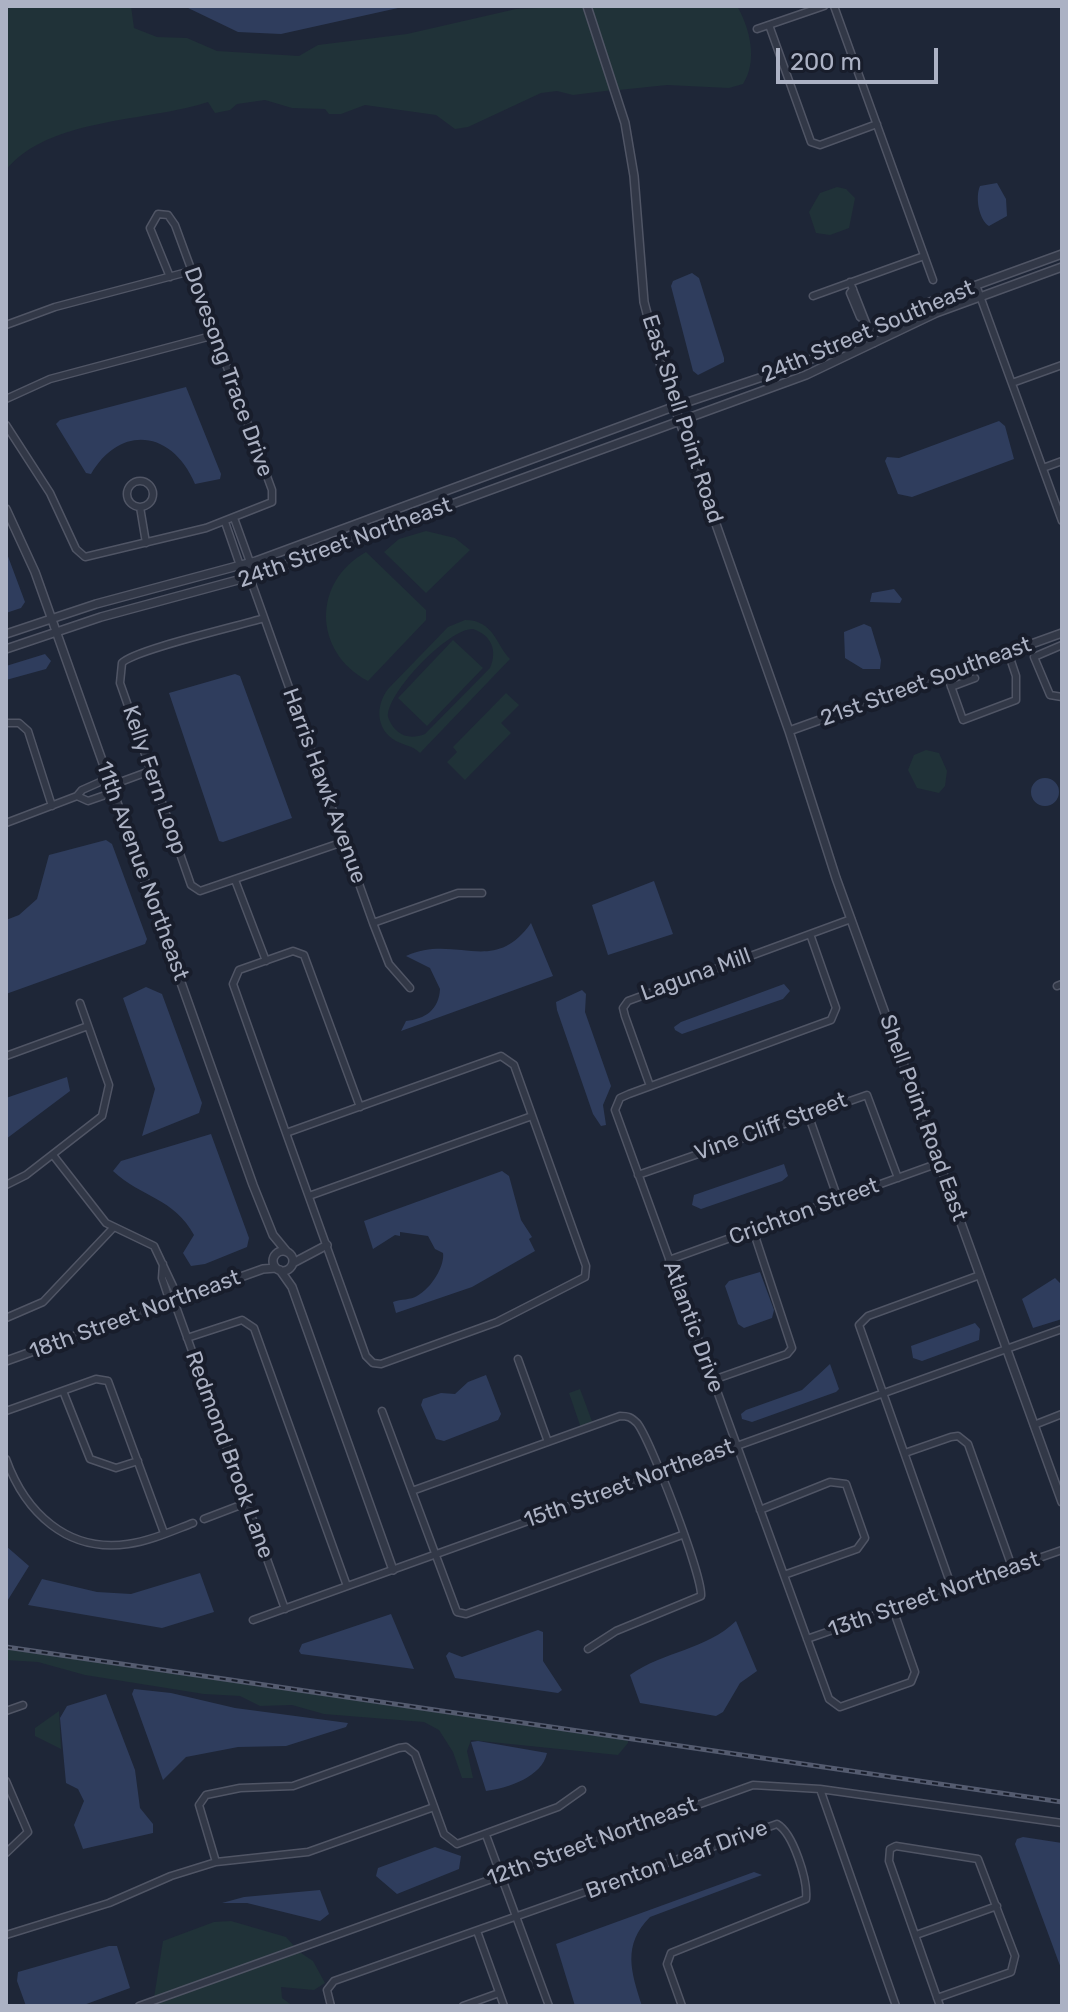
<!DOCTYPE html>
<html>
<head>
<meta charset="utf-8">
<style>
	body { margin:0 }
	#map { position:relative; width:1068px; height:2012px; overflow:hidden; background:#1e2637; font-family:Rubik,sans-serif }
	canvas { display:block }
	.frame { position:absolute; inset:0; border:8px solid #acb2c4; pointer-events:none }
	.scale { position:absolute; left:776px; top:48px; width:162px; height:36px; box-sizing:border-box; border:4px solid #acb2c4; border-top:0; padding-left:10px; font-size:24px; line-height:28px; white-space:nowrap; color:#acb2c4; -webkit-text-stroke:6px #181d2b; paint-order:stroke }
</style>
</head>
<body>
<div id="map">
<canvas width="1068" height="2012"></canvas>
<div class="frame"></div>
<div class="scale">200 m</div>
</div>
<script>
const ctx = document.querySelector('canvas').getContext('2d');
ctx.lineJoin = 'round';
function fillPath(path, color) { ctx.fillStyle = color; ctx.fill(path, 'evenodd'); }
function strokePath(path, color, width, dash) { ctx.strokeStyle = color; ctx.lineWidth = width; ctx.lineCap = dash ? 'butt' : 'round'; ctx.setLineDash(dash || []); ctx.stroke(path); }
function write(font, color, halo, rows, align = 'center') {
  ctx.font = font + ' Rubik,sans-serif'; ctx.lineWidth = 8; ctx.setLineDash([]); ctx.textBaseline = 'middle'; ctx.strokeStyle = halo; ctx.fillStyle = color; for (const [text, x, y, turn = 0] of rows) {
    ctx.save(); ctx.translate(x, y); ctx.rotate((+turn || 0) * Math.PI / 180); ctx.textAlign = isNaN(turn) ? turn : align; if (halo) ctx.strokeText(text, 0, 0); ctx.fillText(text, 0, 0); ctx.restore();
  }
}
fillPath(new Path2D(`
	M6 6H131L134 28 157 37 187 38 217 51 299 56 318 45 407 34 516 9 583 6 613 90 573 95 557 91 541 93 468 127 455 129 436 115 365 105 341 114H329L325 109 292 108 265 100 237 104 230 110 215 113 208 102C148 122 49 117 6 170Z
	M590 6H737C750 28 758 61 743 84L729 88 667 85 619 90Z
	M837 187 846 189 855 198 849 228 830 235 816 233 809 212 820 193Z
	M426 531 455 538 470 550 426 593 384 552 399 539Z
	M366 552 426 610V620L368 681C313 652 312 582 366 552Z
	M465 620C494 620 496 645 510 659L420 753C412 745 405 746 396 741 376 730 375 706 388 689L448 627ZM473 629C491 635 498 650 490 668L425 734C408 741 394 734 388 717 386 693 449 628 473 629Z
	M453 640 483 668 427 726 398 698Z
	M506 693 519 705 501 723 511 733 465 780 447 762 457 752 453 747Z
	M926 750 939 753 947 771 945 786 939 793 917 788 908 770 914 755Z
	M580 1389 593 1424 581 1428 569 1393Z
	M6 1648 628 1740V1743L618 1755 471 1740 467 1751 473 1778H462L453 1752 439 1730 424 1722 324 1714 292 1705 260 1706 240 1696 204 1694 85 1675 38 1662 6 1660Z
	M59 1711 61 1749 35 1736V1728Z
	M231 1921 286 1937 295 1947 154 1998 163 1941 214 1922Z
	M298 1951 313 1961 325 1983 314 1990 281 1987 282 1998 293 2006H152Z`), '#203238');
fillPath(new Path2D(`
	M184 6H407L281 34 238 32Z
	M997 183 1006 199 1007 216 989 226C979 220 975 197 980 186Z
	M692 273 699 278 724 358V362L698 375 693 371 671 286 673 281Z
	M186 387 221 474 220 479 195 484C173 431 121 423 91 474L86 473 56 424 60 420Z
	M999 421 1005 426 1014 459 912 497 898 494 885 461 887 457 899 458Z
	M6 551 25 602 21 608 6 613Z
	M894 589 902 599 900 603 870 602 872 593Z
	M864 624 871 627 881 660 880 669H863L845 658 844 632Z
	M45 654 51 661 46 669 6 680V666Z
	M235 674 240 676 292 818 223 842 219 841 169 693Z
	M1031 792a14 14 0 1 1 28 0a14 14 0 1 1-28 0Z
	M106 840 112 844 147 939 145 944 6 994V920L19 915 37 899 49 855Z
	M654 881 673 934 608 955 592 905Z
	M531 923 553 976 401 1031 406 1021C425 1019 439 1010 440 989L430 968 406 956C456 933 493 977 531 923Z
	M784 984 790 991 783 999 682 1034 675 1030 674 1027 681 1022Z
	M146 987 162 994 202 1103 199 1113 142 1136 155 1089 123 998Z
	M582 990 586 994 585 1012 611 1086 603 1105 606 1125 601 1126 593 1114 557 1010 556 1002Z
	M67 1077 70 1091 6 1139V1098Z
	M211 1134 249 1238 247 1247 205 1264 191 1266 183 1253 194 1235C174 1198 142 1198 113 1171L121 1161Z
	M784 1164 788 1176 782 1181 701 1209 692 1205 694 1195Z
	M502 1171 509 1176 521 1220 532 1237 529 1239 535 1251 472 1287 396 1313 393 1302C401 1299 411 1300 417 1296 432 1288 445 1265 443 1253L435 1249 428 1236 400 1232V1236L395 1235 373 1249 364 1221Z
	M760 1272 774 1310 772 1318 744 1328 738 1324 725 1286 729 1281Z
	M1055 1278 1062 1285V1319L1033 1328 1022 1299Z
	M975 1323 980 1329 979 1340 922 1361 913 1358 911 1346Z
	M830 1364 839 1389 836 1392 752 1422 742 1419 741 1414 746 1410 802 1390Z
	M486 1375 501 1414 498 1420 444 1441 436 1439 421 1405 423 1399 441 1393 455 1394 468 1382Z
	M6 1546 29 1566 6 1603Z
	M200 1573 214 1612 162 1628 28 1605 42 1579 97 1592 131 1594Z
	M391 1614 414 1669 301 1654 299 1651 302 1644Z
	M736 1621 757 1671 740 1683 723 1712 716 1716 640 1703 630 1675C664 1651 706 1650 736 1621Z
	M538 1630 543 1632V1661L562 1690 558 1693 455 1678 446 1656 449 1652 462 1657Z
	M134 1689 171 1693 235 1708 348 1723 346 1727 286 1746 238 1747 186 1757 163 1780 132 1694Z
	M106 1694 135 1770 140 1808 153 1824V1833L83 1849 74 1825 84 1801 78 1789 66 1783 60 1718 67 1706Z
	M478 1741 547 1753C542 1777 508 1788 486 1791L471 1742Z
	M1023 1837 1062 1843V1971L1015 1844 1017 1839Z
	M435 1847 461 1856 459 1869 397 1894 376 1876 378 1868Z
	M754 1872 762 1875 650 1917C622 1945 631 1972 642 2006H575L556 1944Z
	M320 1890 329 1914 320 1921 247 1903H222L244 1897Z
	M109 1946H117L130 1988 81 2006H26L17 1981 18 1972Z`), '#2f3d5d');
const minor = new Path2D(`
	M834 6 933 280
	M769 25 811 142 820 145 877 124
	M757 29 824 6
	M850 282 874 343
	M976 285 1062 521
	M853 289 850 293 860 317 865 321
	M813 296 924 256
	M6 325 55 307 191 271
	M1012 383 1062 365
	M6 399 50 379 215 335
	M6 425 50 493 76 549 85 557 206 528 272 502V490L175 225 168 215 158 214 150 228 170 277
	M1043 468 1062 461
	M127 494a13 13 0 1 1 26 0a13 13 0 1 1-26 0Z
	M140 507 146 543
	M234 518 255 576
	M225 522 245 580
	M250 578 373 923 389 964 410 988
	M264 618C239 626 133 650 122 663L120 683 191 885 200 891 343 842
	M1062 645 1034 657 1050 695 1062 697
	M947 675 963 720 1016 700V676L1008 652
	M951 687 975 678
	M6 723H19L28 731 52 806
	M112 785 150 771
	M77 796 88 801 114 792
	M6 823 77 796 82 790 109 778
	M235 880 266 961
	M373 923 458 893H482
	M810 934 836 1008 831 1020 629 1094 620 1098 615 1110 829 1699 840 1707 911 1682 915 1672 893 1609
	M1057 986 1062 984
	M6 1056 88 1026
	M501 1056 514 1065 586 1266 585 1277 497 1322 381 1364 373 1363 366 1356 286 1133Z
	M650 1086 625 1016 623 1008 628 1001 851 919
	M808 1114 838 1199
	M286 1133 233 984 239 970 293 951 304 955 360 1107
	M53 1155 106 1223 154 1246 179 1299
	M638 1175 867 1095 898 1178
	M6 1185 26 1175 102 1116 109 1085 80 1003
	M309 1196 532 1116
	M669 1260 939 1163
	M163 1264 162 1278 170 1302
	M174 1301 285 1609
	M6 1318 43 1302 113 1228
	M187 1338 242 1320 254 1328 347 1586
	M518 1359 548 1442
	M713 1380 787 1354 792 1348 753 1230
	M63 1391 90 1459 116 1468 138 1461
	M6 1411 96 1379 108 1381 164 1533
	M382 1411 457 1612 466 1614 682 1535
	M1034 1425 1062 1414
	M905 1453 951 1437 958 1436 968 1444 1012 1567
	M6 1459C25 1512 67 1553 128 1544 150 1541 172 1531 193 1523
	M412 1491 620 1416C628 1416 631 1417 637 1423 650 1438 703 1577 701 1596L616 1631 588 1649
	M760 1510 830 1482 846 1484 865 1538 857 1549 784 1575
	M204 1519 246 1503
	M952 1588 859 1325 868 1316 980 1275
	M253 1620 1062 1329
	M807 1639 1062 1550
	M6 1711 23 1705
	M6 1781 28 1832 6 1853
	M820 1789 896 2006
	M486 1835 549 2006
	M216 1862 199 1805 206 1795 240 1788 293 1786 399 1748 406 1747 415 1754 444 1834 457 1844 558 1807 582 1790
	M477 1931 504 2006
	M6 1935 109 1903 171 1876 216 1862 308 1852 434 1807
	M916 1935 997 1906
	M937 1998 1011 1972 1015 1956 978 1859 896 1846 890 1849 889 1861 940 2006
	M139 2006 753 1785 820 1789 1062 1823
	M331 2006 327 1990 334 1981 777 1824C793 1833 808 1880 806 1899L671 1953 667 1964 682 2006
	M463 2006 499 1993`);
const tertiary = new Path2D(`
	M587 6 625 123 634 176 644 302 663 374 789 731 836 878 1062 1502
	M6 509 35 572 253 1185 273 1235 287 1252
	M6 634 96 604 256 561 673 407 801 364 930 302 1062 254
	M6 649 101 617 260 574 806 375 936 313 1062 267
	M789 731 1062 633
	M273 1261a10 10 0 1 1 20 0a10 10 0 1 1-20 0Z
	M293 1263 327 1245
	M280 1270 292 1287 393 1570
	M6 1361 263 1269 276 1268`);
strokePath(minor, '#505565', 9);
strokePath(tertiary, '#505565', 10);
strokePath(minor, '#323847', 6);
strokePath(tertiary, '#323847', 7);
const rail = new Path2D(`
	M6 1647 1062 1802`);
strokePath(rail, '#545b6f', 5);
strokePath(rail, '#181d2b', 2, [6]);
write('22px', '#acb2c4', '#181d2b', [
	["24th Street Southeast",868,332,-23],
	["Dovesong Trace Drive",228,372,70],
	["East Shell Point Road",682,419,72],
	["24th Street Northeast",345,543,-20],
	["21st Street Southeast",926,682,-20],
	["Kelly Fern Loop",154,780,71],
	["Harris Hawk Avenue",324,786,70],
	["11th Avenue Northeast",142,871,70],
	["Laguna Mill",696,975,-20],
	["Shell Point Road East",923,1118,70],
	["Vine Cliff Street",771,1127,-20],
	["Crichton Street",804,1212,-20],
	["18th Street Northeast",135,1315,-20],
	["Atlantic Drive",693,1327,70],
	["Redmond Brook Lane",229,1455,70],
	["15th Street Northeast",629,1484,-20],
	["13th Street Northeast",934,1595,-19],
	["12th Street Northeast",592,1842,-20],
	["Brenton Leaf Drive",677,1860,-20]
]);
</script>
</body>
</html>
